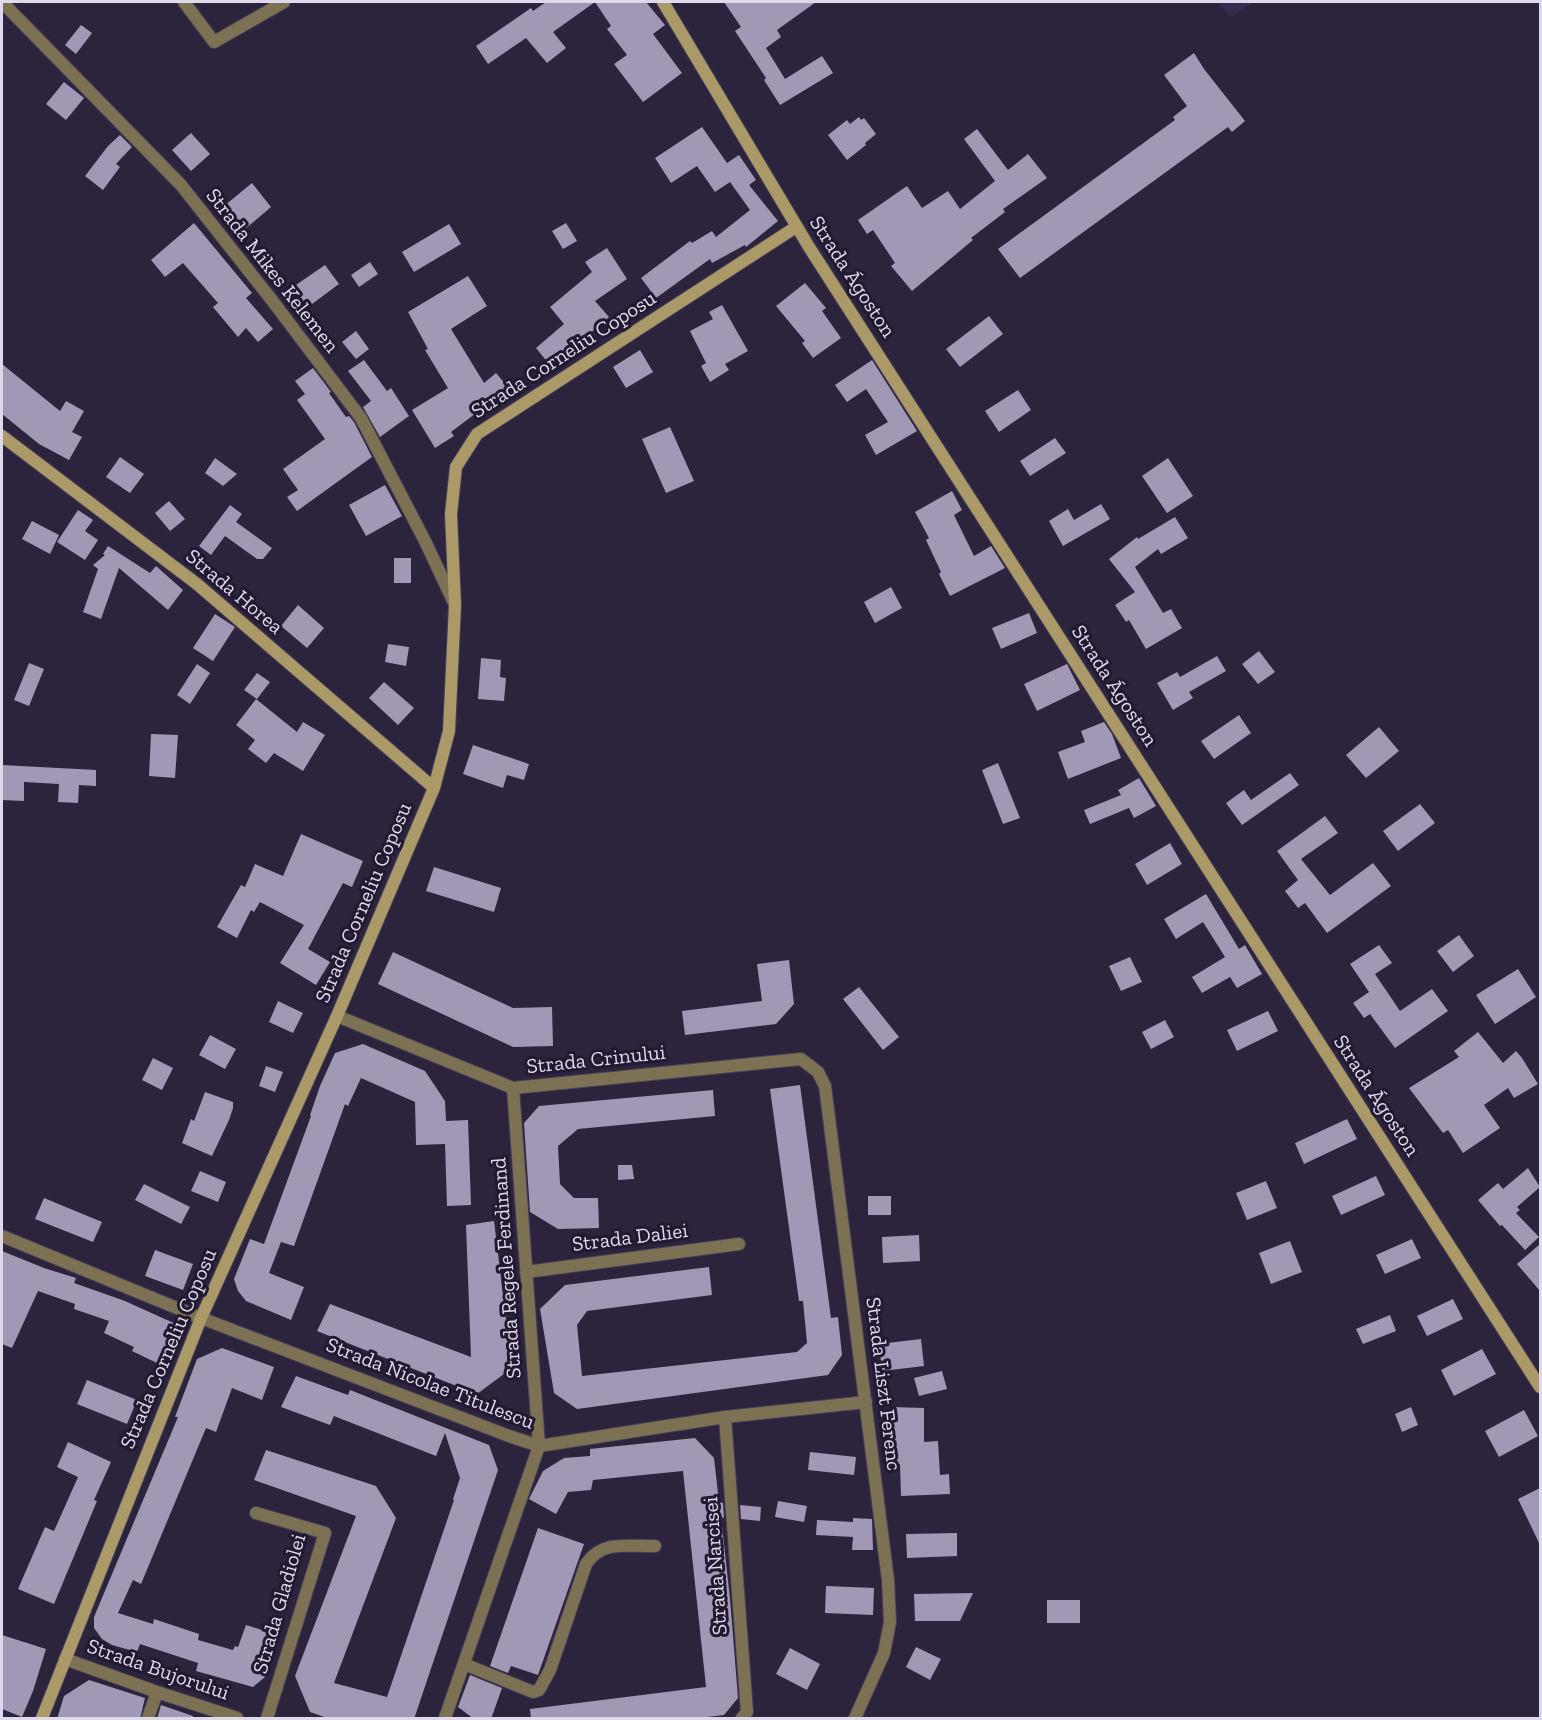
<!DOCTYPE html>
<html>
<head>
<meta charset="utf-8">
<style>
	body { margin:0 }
	#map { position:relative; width:1542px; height:1720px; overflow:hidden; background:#2c243d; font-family:"Zilla Slab",serif }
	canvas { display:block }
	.frame { position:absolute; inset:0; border:3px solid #dfdaeb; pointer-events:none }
</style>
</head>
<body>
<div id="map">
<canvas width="1542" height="1720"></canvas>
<div class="frame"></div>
</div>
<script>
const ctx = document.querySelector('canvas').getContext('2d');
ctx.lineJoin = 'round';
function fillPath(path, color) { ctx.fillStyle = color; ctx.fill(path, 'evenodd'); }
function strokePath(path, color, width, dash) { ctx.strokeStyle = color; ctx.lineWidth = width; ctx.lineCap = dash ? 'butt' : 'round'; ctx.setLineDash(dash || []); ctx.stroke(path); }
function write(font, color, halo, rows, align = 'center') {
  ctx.font = font + ' "Zilla Slab",serif'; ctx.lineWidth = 6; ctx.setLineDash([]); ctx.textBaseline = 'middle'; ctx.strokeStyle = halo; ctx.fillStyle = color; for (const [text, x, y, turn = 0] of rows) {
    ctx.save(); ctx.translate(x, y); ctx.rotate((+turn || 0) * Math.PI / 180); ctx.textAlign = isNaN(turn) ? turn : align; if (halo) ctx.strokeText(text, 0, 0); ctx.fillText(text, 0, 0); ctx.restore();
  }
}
fillPath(new Path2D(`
	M1217 2H1254L1231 17Z`), '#362c4b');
fillPath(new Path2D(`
	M546 2H646L665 25 653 34 682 73 643 102 614 64 627 55 607 29 611 26 595 2 553 32 566 48 547 63 526 38 488 64 476 46 531 8 533 11Z
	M724 2H816L777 30 781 37 766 48 785 79 822 56 833 73 780 105 764 80 766 78 735 31 741 27Z
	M81 25 92 33 76 54 65 45Z
	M1194 53 1204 69 1245 121 1232 132 1228 127 1020 278 998 249 1175 120 1173 117 1187 106 1164 75Z
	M64 82 84 98 66 120 46 104Z
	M859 117 861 120 864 118 876 134 865 143 866 145 847 160 828 135 847 120 850 124Z
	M702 127 727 163 739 155 756 180 749 185 778 221 746 247 745 245 712 263 710 259 656 298 641 278 690 241 692 243 712 231 716 237 750 210 730 182 715 192 697 166 671 183 655 158Z
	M977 129 1008 170 1028 154 1047 178 1003 209 1005 212 971 238 973 240 912 291 891 266 895 263 873 230 867 234 858 220 907 186 922 208 948 191 960 209 995 181 964 139Z
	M191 133 210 154 191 171 172 150Z
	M120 135 132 147 116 164 120 167 103 190 85 176 108 146Z
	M252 183 271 207 244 230 224 206Z
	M194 223 252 293 246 298 273 329 258 342 246 328 238 337 213 307 218 303 183 263 165 277 151 260Z
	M566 223 577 241 563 249 552 231Z
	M449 224 461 244 414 272 402 252Z
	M607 248 627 279 595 301 609 317 567 353 570 357 554 370 536 348 564 324 550 307 592 272 585 262Z
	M370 262 378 274 359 287 351 275Z
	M325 265 339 284 308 307 293 287Z
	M468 276 487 306 451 329 484 383 496 373 513 393 501 403 496 398 451 432 454 436 435 448 412 410 448 388 425 350 428 349 408 312Z
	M805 283 826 308 822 311 841 338 813 358 802 343 805 341 776 306Z
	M722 305 748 351 725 364 729 370 710 382 701 366 706 363 690 331 713 319 709 312Z
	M989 316 1003 334 960 367 946 349Z
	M356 331 369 349 356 359 342 342Z
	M640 350 653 372 626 388 613 367Z
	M364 360 387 391 391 388 409 416 380 437 363 407 371 401 348 371Z
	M872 360 917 431 876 455 865 435 888 422 866 389 847 402 835 385Z
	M2 364 60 411 66 401 84 411 72 432 82 437 69 460 39 444 2 414Z
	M313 368 331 392 329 393 346 417 349 416 354 422 372 457 297 511 287 497 298 490 283 469 325 439 297 400 305 394 295 381Z
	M1018 390 1031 410 999 432 985 411Z
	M670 427 694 481 666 493 642 439Z
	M1055 438 1066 453 1030 476 1020 461Z
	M120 457 144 474 130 493 106 477Z
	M215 458 237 474 223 486 205 473Z
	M1168 458 1193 496 1167 513 1142 476Z
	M385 485 402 516 366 536 349 505Z
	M952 491 962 510 954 515 974 556 991 546 1005 568 950 596 939 574 941 572 926 540 929 538 915 512Z
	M169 501 185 519 170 531 155 513Z
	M1101 504 1110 519 1063 546 1049 521 1068 509 1074 520Z
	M230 505 242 514 236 522 272 548 263 559H257L225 536 211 555 199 546Z
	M78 510 93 520 85 531 98 540 85 560 57 542Z
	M1175 517 1188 538 1161 554 1158 549 1135 567 1163 613 1171 609 1182 628 1146 649 1129 620 1126 622 1115 605 1135 592 1109 559 1137 537 1138 539Z
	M32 521 59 535 50 554 22 539Z
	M108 546 150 573 156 566 183 590 168 610 119 568 101 619 83 612 98 569 93 565 105 555 103 554Z
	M394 558H411V583H394Z
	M891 587 902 608 875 623 864 602Z
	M298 605 324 628 307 648 281 626Z
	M1029 613 1037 633 1001 649 992 628Z
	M215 614 235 627 213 661 193 648Z
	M388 644 409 647 406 666 385 662Z
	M1259 651 1275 672 1258 684 1242 664Z
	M1217 656 1226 671 1189 692 1193 698 1173 710 1157 683 1177 672 1180 677Z
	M481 658 501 660 500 677 506 678 504 701 478 699Z
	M29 663 44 669 29 706 14 700Z
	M197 664 210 673 190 704 177 695Z
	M1067 664 1080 690 1037 711 1024 684Z
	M257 673 270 682 257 699 244 690Z
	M384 682 414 708 398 725 369 698Z
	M256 699 297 732 303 722 325 735 303 771 274 753 266 763 248 749 255 740 236 725Z
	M1239 715 1251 733 1214 759 1201 741Z
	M1104 722 1112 734 1121 758 1068 779 1058 752 1085 742 1081 731Z
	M1379 727 1399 751 1366 778 1346 755Z
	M151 734 178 735 175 778 149 776Z
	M473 745 529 764 524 780 507 775 503 788 463 774Z
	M998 763 1020 818 1003 824 982 770Z
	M2 765 96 770V786L79 785 78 803 58 802 59 784 24 782V801L2 800Z
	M1290 773 1299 785 1242 825 1226 803 1244 790 1251 800Z
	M1139 778 1156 806 1134 818 1129 808 1090 824 1084 810 1121 795 1118 790Z
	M1420 804 1435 823 1398 851 1383 831Z
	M1325 816 1338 833 1301 859 1330 895 1373 863 1391 886 1327 933 1305 903 1298 908 1285 891 1298 880 1277 851Z
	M301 834 363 861 352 887 343 883 308 949 330 962 316 985 280 963 304 925 260 902 254 912 251 910 237 938 217 927 241 885 245 887 255 864 283 876Z
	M1170 843 1182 864 1147 885 1135 864Z
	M434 867 501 888 494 912 426 891Z
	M1206 894 1239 949 1245 945 1262 974 1237 988 1230 977 1202 993 1192 977 1225 957 1203 922 1176 939 1164 919Z
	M1459 935 1474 956 1453 972 1437 951Z
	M1379 945 1392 963 1375 974 1400 1011 1432 989 1448 1011 1395 1048 1370 1014 1364 1018 1353 1003 1369 992 1350 964Z
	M393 952 513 1008 552 1007 553 1046 513 1047 378 984Z
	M1130 957 1142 982 1121 991 1109 966Z
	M789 960 794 1004 776 1024 685 1035 682 1011 762 1001 757 964Z
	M1518 969 1536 997 1495 1024 1476 995Z
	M859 987 899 1037 883 1050 843 999Z
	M278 1001 303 1013 293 1033 269 1022Z
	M1268 1011 1278 1031 1237 1051 1227 1030Z
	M1165 1020 1174 1037 1151 1049 1142 1032Z
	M1478 1032 1503 1063 1516 1051 1522 1058 1538 1084 1514 1098 1508 1088 1484 1105 1500 1128 1463 1153 1448 1130 1443 1133 1409 1088 1459 1057 1454 1051Z
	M210 1035 236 1049 225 1069 199 1055Z
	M363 1044 425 1071 445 1101 446 1121 468 1120 471 1205 447 1206 445 1144 416 1145 415 1102 361 1078 348 1106 345 1104 294 1246 281 1242 269 1273 304 1287 291 1320 246 1301 238 1291 234 1279 250 1239 264 1244 311 1116 310 1115 320 1086 335 1053Z
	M153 1058 173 1068 162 1090 142 1080Z
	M266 1066 283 1072 275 1092 259 1086Z
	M800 1085 831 1318 838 1317 842 1355 828 1375 577 1409 554 1393 540 1309 565 1285 709 1267 712 1295 587 1311 577 1325 582 1376 797 1352 807 1343 803 1301H799L770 1089Z
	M713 1090 715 1116 578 1129 558 1146 560 1184 574 1198H598L599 1228 558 1229 530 1212 524 1123 539 1106Z
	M205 1092 233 1102V1108L229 1120 212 1156 182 1143 191 1119 194 1121Z
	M1347 1119 1357 1139 1304 1164 1295 1143Z
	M618 1165H632L634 1179 618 1180Z
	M1528 1168 1540 1187 1517 1207 1520 1210 1516 1213 1539 1237 1525 1250 1502 1225 1500 1226 1478 1200 1498 1183 1503 1189Z
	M200 1171 226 1182 218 1202 191 1191Z
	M1376 1176 1385 1195 1341 1215 1332 1196Z
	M1266 1181 1277 1208 1247 1220 1236 1193Z
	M144 1184 190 1207 181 1224 135 1200Z
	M868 1196H891V1215H868Z
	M44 1198 102 1222 93 1242 35 1219Z
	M494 1221 512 1368 477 1394 317 1331 330 1304 471 1357 466 1225Z
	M919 1235 920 1261 883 1263 882 1237Z
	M1412 1239 1421 1258 1385 1274 1376 1255Z
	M1290 1241 1302 1272 1271 1284 1259 1253Z
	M1540 1244V1291L1517 1264Z
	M155 1250 193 1264 183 1290 145 1276Z
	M2 1251 44 1268 76 1278 74 1283 125 1301 178 1325 159 1364 132 1351 134 1347 104 1333 109 1321 74 1309 75 1304 38 1291 12 1348 2 1344Z
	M1453 1299 1463 1319 1427 1336 1417 1316Z
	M1390 1315 1396 1331 1363 1344 1356 1329Z
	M921 1339 924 1366 882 1371 879 1344Z
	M222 1348 274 1367 262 1400 232 1388 216 1432 206 1428 141 1584 133 1580 118 1613 153 1624 154 1619 199 1634 198 1640 233 1650 235 1646 238 1647 246 1625 278 1635 265 1677 253 1687 196 1671 198 1663 140 1644 137 1652 112 1645 102 1639 94 1628V1617L178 1417H175L197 1359Z
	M1482 1349 1496 1374 1454 1396 1441 1370Z
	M942 1371 947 1389 919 1396 914 1378Z
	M296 1376 348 1395 350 1390 489 1445 498 1470 414 1719H330L310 1712 295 1676 356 1516 254 1480 266 1450 376 1486 396 1518 334 1683 387 1697 454 1500 453 1499 460 1478 445 1433 436 1456 334 1416 330 1425 281 1407Z
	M87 1380 137 1400 127 1424 77 1404Z
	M891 1407 924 1408V1442L938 1441 940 1475 949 1474 950 1494 901 1496 900 1464H895L893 1435H891Z
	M1411 1407 1418 1425 1402 1432 1395 1414Z
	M1524 1410 1538 1436 1499 1457 1485 1431Z
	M695 1438 714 1458 719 1502 723 1503 724 1518 721 1517 730 1599 738 1698 724 1715 690 1719H531L530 1709 706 1687 683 1471 593 1480 591 1490 568 1492 556 1514 529 1499 543 1471 564 1458 590 1456V1449Z
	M68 1442 111 1462 94 1500 97 1501 54 1604 18 1589 45 1527 54 1531 78 1477 57 1467Z
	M810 1452 856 1457 854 1475 808 1470Z
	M1540 1488V1545L1518 1499Z
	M778 1501 807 1506 804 1522 775 1517Z
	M740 1505 761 1507 760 1521 741 1519Z
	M853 1518 872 1519 873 1550H852L853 1537 816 1535 817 1520 853 1522Z
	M538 1528 584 1544 538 1675 511 1666 508 1673 490 1666Z
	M957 1533V1556L907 1558 906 1534Z
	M826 1586 874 1588 873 1615 825 1613Z
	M973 1593 960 1621H915L914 1594Z
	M1047 1600H1080V1623H1047Z
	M2 1635 46 1649 33 1691 22 1717 2 1709Z
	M916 1647 941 1659 930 1680 906 1667Z
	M790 1648 820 1664 807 1690 776 1674Z
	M470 1675 502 1688 491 1719H474L458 1707Z
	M89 1680 145 1698 140 1719H57L64 1696Z
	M161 1705 193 1716 192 1719H157Z`), '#a198b5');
const street = new Path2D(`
	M2 2 181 185 271 299 361 418 425 541 455 605
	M184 2 214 42 284 2
	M337 1016 513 1088 801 1059 818 1072 825 1086 888 1580 890 1622 884 1653 855 1718
	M2 1236 201 1318 509 1436 539 1446 725 1417 866 1402
	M526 1272 739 1244
	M725 1417 747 1712 742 1718
	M256 1513 325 1533 267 1718
	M65 1659 157 1692 237 1718
	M464 1664 533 1692 539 1690 550 1670 586 1564C603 1539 628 1547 655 1546
	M148 1718 157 1692
	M445 1718 539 1446 513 1088`);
const secondary = new Path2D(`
	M663 2 809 247 1540 1387
	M2 436 197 584 434 788
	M42 1718 201 1318 337 1016 434 788 449 731 455 605 451 514 456 467 477 434 796 227`);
strokePath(street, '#494159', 14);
strokePath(secondary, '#494159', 14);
strokePath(street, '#7c7152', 12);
strokePath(secondary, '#ab9968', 12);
write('21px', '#dfdaeb', '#221a32', [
	["Strada Mikes Kelemen",272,271,52],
	["Strada Ágoston",852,277,57],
	["Strada Corneliu Coposu",564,355,-33],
	["Strada Horea",234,592,40],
	["Strada Ágoston",1114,686,57],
	["Strada Corneliu Coposu",364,903,-67],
	["Strada Crinului",596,1060,-6],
	["Strada Ágoston",1376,1096,57],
	["Strada Daliei",630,1238,-7],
	["Strada Regele Ferdinand",507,1268,-94],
	["Strada Corneliu Coposu",169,1349,-67],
	["Strada Nicolae Titulescu",430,1384,21],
	["Strada Liszt Ferenc",883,1384,83],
	["Strada Narcisei",716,1566,-94],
	["Strada Gladiolei",280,1604,-74],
	["Strada Bujorului",158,1670,19]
]);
</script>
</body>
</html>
